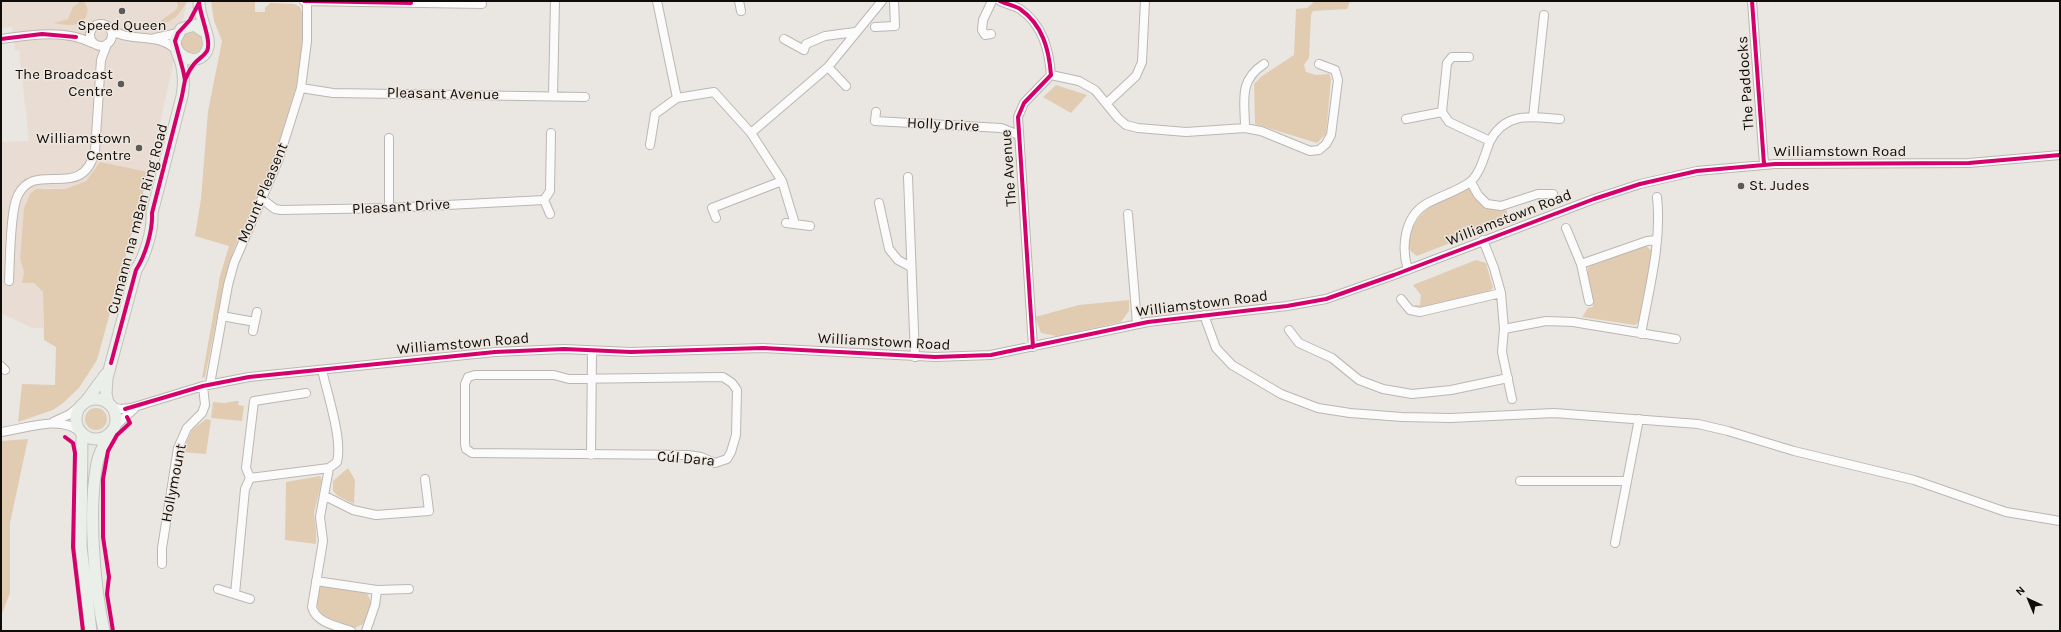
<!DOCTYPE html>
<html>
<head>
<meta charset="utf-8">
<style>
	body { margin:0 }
	#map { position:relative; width:2061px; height:632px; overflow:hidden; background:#eae7e2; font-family:Karla,sans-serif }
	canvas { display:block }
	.frame { position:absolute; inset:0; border:2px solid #0f0d0a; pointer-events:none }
	.north { position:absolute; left:2009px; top:580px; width:40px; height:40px; -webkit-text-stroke:3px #eee7df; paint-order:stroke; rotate:316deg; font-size:11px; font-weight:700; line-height:16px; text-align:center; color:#0f0d0a }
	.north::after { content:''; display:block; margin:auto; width:14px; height:18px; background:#0f0d0a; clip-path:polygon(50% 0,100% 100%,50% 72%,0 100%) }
</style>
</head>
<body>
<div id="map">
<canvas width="2061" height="632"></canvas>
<div class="frame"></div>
<div class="north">N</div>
</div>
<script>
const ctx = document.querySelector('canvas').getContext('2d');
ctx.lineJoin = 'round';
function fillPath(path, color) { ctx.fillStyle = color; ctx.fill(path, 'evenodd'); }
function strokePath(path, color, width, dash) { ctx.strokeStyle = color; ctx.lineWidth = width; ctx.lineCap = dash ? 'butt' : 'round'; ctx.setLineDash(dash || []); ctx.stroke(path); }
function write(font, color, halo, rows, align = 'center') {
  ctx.font = font + ' Karla,sans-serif'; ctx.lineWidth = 3; ctx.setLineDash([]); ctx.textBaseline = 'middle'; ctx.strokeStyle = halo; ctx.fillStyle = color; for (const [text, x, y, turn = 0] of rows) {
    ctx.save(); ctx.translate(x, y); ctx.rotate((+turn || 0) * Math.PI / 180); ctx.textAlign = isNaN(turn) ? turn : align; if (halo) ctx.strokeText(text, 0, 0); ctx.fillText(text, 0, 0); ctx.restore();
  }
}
fillPath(new Path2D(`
	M1 1H187L149 172 100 162 86 181 65 189 44 188 26 201 20 259 24 272 22 283H34L43 292V328H32L1 313V142L29 141 19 50H15L12 27 1 28Z`), '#e9dcd3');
fillPath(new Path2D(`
	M81 1 84 2C87 6 88 9 87 14 83 29 65 25 54 23L68 19 73 7Z
	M176 1H187C181 14 170 25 155 25L177 9 178 5Z
	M211 1 255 2V12H265V8L270 3 294 4 300 7 303 15 301 58 296 87 273 162 234 249 225 278 205 377 202 378 220 276 229 246 195 236 201 199 208 111 222 41 214 21Z
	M1315 1H1350L1347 9 1313 11 1311 15 1309 58 1304 65 1306 72 1316 75 1329 74 1331 79 1326 134 1317 143 1255 124 1254 84 1262 76 1294 55 1296 9 1307 8Z
	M181 42a11 11 0 1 1 22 0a11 11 0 1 1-22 0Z
	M1056 85 1087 95 1071 113 1043 97Z
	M100 162 149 172 97 360 79 388 63 403 53 410 18 422 22 384 55 385 56 347 44 340 43 292 34 283H22L24 272 20 259 24 208 30 194 36 189H65L86 181Z
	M1469 188C1478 204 1487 210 1506 209L1509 220 1417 256C1408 250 1406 246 1410 235 1419 206 1443 200 1469 188Z
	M1645 245 1652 251 1639 322 1635 325 1582 317 1588 308 1593 307 1588 275V267Z
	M1476 260 1486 263 1493 288 1486 293 1422 309 1413 308 1415 305H1420L1421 295 1413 285Z
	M1129 300V311L1121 322 1057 336 1041 333 1035 317 1079 305Z
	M235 401H239L238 405 244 406 242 421 211 418 213 402 225 403Z
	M85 419a11 11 0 1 1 22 0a11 11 0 1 1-22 0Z
	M206 419 211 420 206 454 182 452 192 430Z
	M28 439 10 523V593L1 616V441Z
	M348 468 355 480 354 504 338 496 333 491V481Z
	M320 476 322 480 314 513 316 530V544L285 540 286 482Z
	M322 586 367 593 371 602 363 624 355 628C339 622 314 619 317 598 318 592 318 589 322 586Z`), '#e1ccb2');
const minor = new Path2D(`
	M304 1 482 4
	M657 1 677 98
	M739 1 741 11
	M1000 1C1006 4 1015 6 1020 9 1043 25 1049 50 1051 75L1024 103 1018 117 1033 347
	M1752 1 1764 164
	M90 35a11 11 0 1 1 22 0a11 11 0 1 1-22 0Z
	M875 27 895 26 894 1
	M110 29C130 44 157 31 176 50
	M991 34 985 35 982 30 983 20 992 1
	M155 38 178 33
	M1 39C30 35 64 29 92 43
	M784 39 804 50 806 44 825 36 855 32
	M828 67 846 86
	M1051 75 1079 81 1095 90 1118 118 1126 125 1138 128 1186 132 1245 128 1261 131 1310 151 1319 150 1326 144 1331 135 1338 80 1335 70 1319 64
	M301 88 333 93 585 97
	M553 96 555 1
	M1107 103 1136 76 1142 62 1145 1
	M876 112 875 121 1001 128 1019 135
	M1533 117 1544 15
	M1406 119 1442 112
	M1245 128C1245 101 1238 81 1264 64
	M751 133 828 67 882 1
	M1490 141C1506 111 1531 117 1560 119
	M650 145 655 114 677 98 714 92 751 133 782 181 795 224
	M908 177 915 357
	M1471 182 1478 195 1487 204 1501 206 1538 194H1553
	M262 199 275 209 281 210 389 208 544 200
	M879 203 889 249 898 260 911 267
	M389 208V138
	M550 214 544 200 550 191 551 133
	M1128 214 1137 324
	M716 218 712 208 782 181
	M786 223 810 226
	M1566 228 1581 264 1589 301
	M1483 240 1494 268 1501 293 1504 329 1502 352 1512 399
	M1581 264 1647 241 1657 240
	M1408 270C1401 248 1404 217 1426 204 1440 196 1458 191 1470 182 1481 173 1485 153 1490 141L1449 122 1442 112 1447 63 1452 57H1469
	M9 281C10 262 10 210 18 195 36 159 82 203 95 151L101 60 107 44
	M1401 299 1410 310 1420 312 1501 293
	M1204 315 1216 348 1232 365 1281 394 1318 408 1350 413 1402 417 1451 418 1554 413 1698 424 1728 431 1794 451 1914 480 2006 512 2060 521
	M222 316 255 322
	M1504 329 1546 321 1573 322 1676 339
	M1289 330 1299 343 1332 358 1359 380 1383 389 1412 394 1451 390 1508 378
	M253 331 257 312
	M1641 334C1649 289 1662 242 1657 197
	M1 366 5 370
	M475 375H554L569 379 723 377 732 383 737 390 736 435 731 452 727 459 715 463 701 457 688 455 472 453 466 449 465 444V384L468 377Z
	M210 384 228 285 234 263 278 161 301 88 307 41V1
	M112 407 120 409 131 408 203 386 249 377 495 352 564 349 631 352 763 348 935 357 991 355 1148 322 1287 306 1326 299 1394 275 1594 199 1640 184 1697 171 1775 164 1969 163 2060 155
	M53 422 70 414 81 405
	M115 426 134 409
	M1 432C24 429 59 415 79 431
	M591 455 592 351
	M329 468 320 517 323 541 312 607C316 623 337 626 351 631
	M250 478 329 468 337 462C343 440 327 393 322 370
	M1520 481H1627
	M325 496 353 510 376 515 429 511 425 479
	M1615 543 1639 419
	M162 564V548L178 448 187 428 202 413 205 405 203 386
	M316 581 377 590 375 605 366 631
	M218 589 250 599
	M377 590 409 589
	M235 594 245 489 250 478 246 468 254 401 306 393`);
const major = new Path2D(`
	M199 1C198 16 211 37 208 47 203 67 176 61 175 41L181 29 194 25 206 33
	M76 419a20 20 0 1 1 40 0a20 20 0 1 1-40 0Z
	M86 401 106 374
	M108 403 106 394 107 378 136 270C145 256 153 231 152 213L182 96C185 80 184 67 177 52
	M82 434 81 546 91 631
	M104 631C94 585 88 509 97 463 99 453 104 444 109 435`);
strokePath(minor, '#bab7b3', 10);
strokePath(major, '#c3c1bf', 13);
strokePath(minor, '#fcfbfb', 8);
strokePath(major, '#ebefe9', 11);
strokePath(new Path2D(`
	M304 1 411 3V1
	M1000 1C1006 4 1015 6 1020 9 1043 25 1049 50 1051 75L1024 103 1018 117 1033 347
	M1752 1 1764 164
	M1 39 42 34 76 37
	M185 80C187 75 190 69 194 64 198 59 204 56 207 51 212 41 200 16 199 2
	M111 363 136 270C145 256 153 231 152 213L182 96 185 80 183 70 175 41 178 33 190 20 199 3
	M125 409 203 386 249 377 495 352 564 349 631 352 763 348 935 357 991 355 1148 322 1287 306 1326 299 1394 275 1594 199 1640 184 1697 171 1775 164 1969 163 2060 155
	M65 437 73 443 75 453 73 547 83 631
	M113 631 107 594 109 577 103 537V479L108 451 117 435 130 423 127 417`), '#d6006c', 4);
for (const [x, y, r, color] of [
	[122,11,4,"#5c5956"],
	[121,84,4,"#5c5956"],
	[139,148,4,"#5c5956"],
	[1741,186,4,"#5c5956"]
]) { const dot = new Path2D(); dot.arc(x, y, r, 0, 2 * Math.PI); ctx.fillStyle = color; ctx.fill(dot); strokePath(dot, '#eee7df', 1.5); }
write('15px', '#0f0d0a', '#eee7df', [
	["Speed Queen",122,26,"center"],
	["The Broadcast",113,75],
	["Centre",113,92],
	["Williamstown",131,139],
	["Centre",131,156],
	["St. Judes",1749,186,"left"]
], 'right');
write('15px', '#0f0d0a', '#eee7df', [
	["The Paddocks",1746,83,-94],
	["Pleasant Avenue",443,94,1],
	["Holly Drive",943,125,3],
	["Williamstown Road",1840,152],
	["The Avenue",1009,168,-94],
	["Mount Pleasent",263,193,-67],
	["Pleasant Drive",401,207,-3],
	["Williamstown Road",1509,218,-21],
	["Cumann na mBan Ring Road",138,219,-75],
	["Williamstown Road",1202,304,-7],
	["Williamstown Road",884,342,3],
	["Williamstown Road",463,344,-5],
	["Cúl Dara",686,459,5],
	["Hollymount",174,483,-79]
]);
</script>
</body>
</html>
